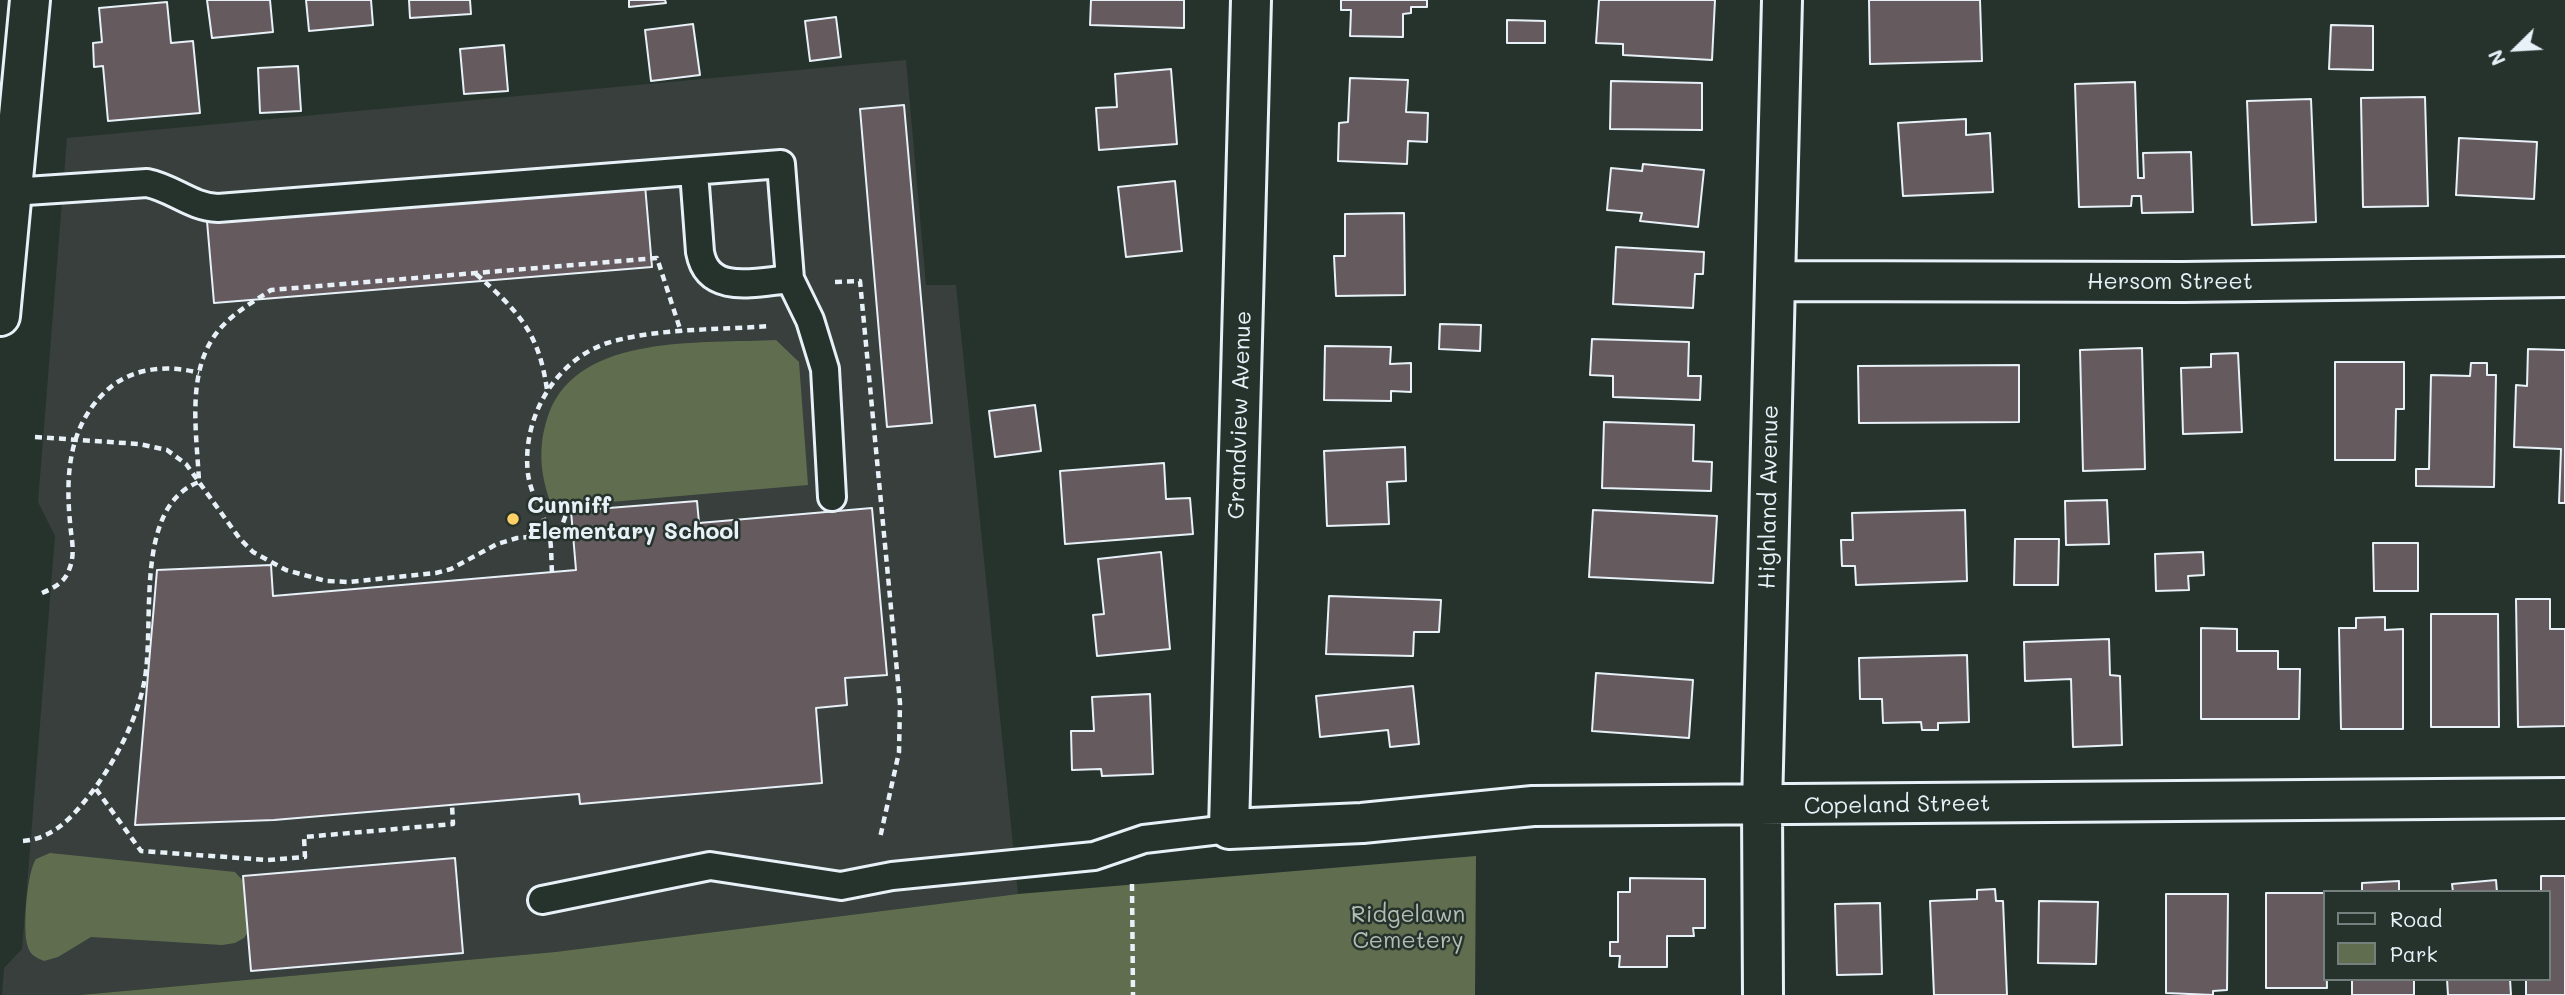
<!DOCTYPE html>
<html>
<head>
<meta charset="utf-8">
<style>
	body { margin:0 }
	#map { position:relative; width:2565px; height:995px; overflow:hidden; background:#26332d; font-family:Mali,sans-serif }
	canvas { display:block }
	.legend { position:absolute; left:2323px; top:890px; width:228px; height:91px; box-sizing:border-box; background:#26332d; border:2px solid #747f7e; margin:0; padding:9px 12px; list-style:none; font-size:21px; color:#e8f1f8 }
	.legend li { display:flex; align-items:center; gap:14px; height:35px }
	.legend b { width:35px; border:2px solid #747f7e }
	.north { position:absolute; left:2481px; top:14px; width:70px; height:70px; -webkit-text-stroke:5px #26332d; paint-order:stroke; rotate:246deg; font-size:19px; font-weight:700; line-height:28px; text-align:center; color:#e8f1f8 }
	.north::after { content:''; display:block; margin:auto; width:24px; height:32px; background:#e8f1f8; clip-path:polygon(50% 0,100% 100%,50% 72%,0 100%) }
</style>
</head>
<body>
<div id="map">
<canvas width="2565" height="995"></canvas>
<ul class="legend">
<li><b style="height:9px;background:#26332d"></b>Road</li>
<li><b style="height:19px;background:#606e4f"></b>Park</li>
</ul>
<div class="north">N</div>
</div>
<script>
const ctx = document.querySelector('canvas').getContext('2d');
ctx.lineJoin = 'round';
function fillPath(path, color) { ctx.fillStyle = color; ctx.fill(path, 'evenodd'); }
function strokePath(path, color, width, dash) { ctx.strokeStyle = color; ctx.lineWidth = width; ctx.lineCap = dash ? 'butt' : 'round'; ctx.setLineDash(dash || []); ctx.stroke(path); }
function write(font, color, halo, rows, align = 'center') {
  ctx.font = font + ' Mali,sans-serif'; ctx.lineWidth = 5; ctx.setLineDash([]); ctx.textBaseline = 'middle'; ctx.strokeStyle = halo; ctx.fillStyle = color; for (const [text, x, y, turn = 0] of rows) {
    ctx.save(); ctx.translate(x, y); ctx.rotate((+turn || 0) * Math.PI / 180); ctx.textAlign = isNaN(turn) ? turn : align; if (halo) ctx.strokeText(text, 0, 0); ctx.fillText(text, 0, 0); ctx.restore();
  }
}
fillPath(new Path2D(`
	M906 60 926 285H956L1018 894 555 952 80 995H2L4 968 22 949 55 536 38 502 67 138Z`), '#393f3c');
fillPath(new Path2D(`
	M776 340 799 362 808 485 552 507C540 475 537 446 549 413 580 332 705 344 776 340Z
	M50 853 235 872 246 884 249 931 244 938 235 943 222 945 91 937 58 957 44 961C37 958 30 955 28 947 22 933 27 871 36 859Z
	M1476 856 1475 995H80L555 952 1018 894Z`), '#606e4f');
const building = new Path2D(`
	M207 0H270L273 32 212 38Z
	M306 0H371L373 25 309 31Z
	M409 0H470L471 14 410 18Z
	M629 0H665L666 3 629 7Z
	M1091 0H1184V28L1090 25Z
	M1341 0H1427V7H1411V13L1403 14V37L1350 36 1351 10H1341Z
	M1599 0H1715L1712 60 1623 55V44L1596 43Z
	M1869 0H1980L1982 61 1870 64Z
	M167 2 171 43 193 41 200 113 108 121 103 66 94 67 93 43 102 42 99 8Z
	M836 17 841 57 810 61 805 21Z
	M1507 20 1545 21V43H1507Z
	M693 24 700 75 651 81 645 30Z
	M2331 25 2373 26V70L2329 69Z
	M504 45 508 91 464 94 460 49Z
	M298 66 301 111 260 113 258 68Z
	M1171 69 1177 144 1099 150 1096 108 1117 107 1115 74Z
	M1350 78 1408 80 1406 112 1428 113 1427 142 1408 141 1407 164 1338 161 1339 123 1348 122Z
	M1611 81 1702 83V130L1610 129Z
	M2135 82 2138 178H2144L2143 153 2191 152 2193 212 2142 213 2141 196H2132L2131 206 2079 207 2075 84Z
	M2425 97 2428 206 2363 207 2361 98Z
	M2311 99 2316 222 2252 225 2247 101Z
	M904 105 932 423 887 427 860 109Z
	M1966 119V135L1990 133 1993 192 1903 196 1898 123Z
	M2459 138 2537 142 2534 199 2456 195Z
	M1643 164 1704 170 1698 227 1640 221 1642 213 1607 210 1611 168 1642 171Z
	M1175 181 1182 251 1126 257 1118 187Z
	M645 185 652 267 214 303 207 221Z
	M1404 213 1405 295 1336 296 1334 256H1345V214Z
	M1616 247 1704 252 1703 274H1695L1693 308 1613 304Z
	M1440 324 1481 325 1480 351 1439 349Z
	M1592 339 1689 342 1688 376H1701L1700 400 1613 397V376L1590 375Z
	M1325 346 1391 347 1390 364 1411 363V392L1391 391V401L1324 400Z
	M2142 348 2145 469 2083 471 2080 350Z
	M2528 349 2565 350V503H2559L2561 449 2514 447 2516 385 2527 386Z
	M2238 353 2242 432 2183 434 2181 368 2211 367V354Z
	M2335 362H2404V409H2396L2395 460H2335Z
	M2471 363H2487V375H2496L2494 487 2416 486V469H2429L2431 375 2470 376Z
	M2019 365V422L1859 423 1858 366Z
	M1035 405 1041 451 995 457 989 411Z
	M1604 422 1694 425 1693 461 1712 462 1711 491 1602 488Z
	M1405 447 1406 481 1387 482 1389 524 1327 526 1324 451Z
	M1164 463 1166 499 1190 498 1193 534 1065 544 1060 471Z
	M2107 500 2109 544 2066 545 2065 501Z
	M697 501 699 523 872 508 887 675 845 678 847 705 816 708 822 783 580 804 579 794 274 820 135 825 157 570 271 565 273 596 576 570 571 511Z
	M1593 510 1717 516 1713 583 1589 577Z
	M1965 510 1967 581 1856 585 1855 566H1842L1841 540H1853L1852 513Z
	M2015 539H2059L2058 585H2014Z
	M2373 543H2418V591H2374Z
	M1161 552 1170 649 1097 656 1093 615 1104 614 1098 559Z
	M2203 552 2204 575 2188 576 2189 590 2156 591 2155 554Z
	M1329 596 1441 600 1439 632H1414L1413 656 1326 654Z
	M2516 599H2550V629H2565V726L2518 727Z
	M2431 614H2498L2499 727H2431Z
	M2385 617V630L2403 629V729H2341L2339 628H2356V618Z
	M2201 628 2237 629V651H2278V669H2300L2299 719H2201Z
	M2109 639 2110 675 2120 676 2122 745 2073 747 2071 679 2025 681 2024 642Z
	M1967 655 1969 722 1938 723V730H1922L1921 722 1883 723 1882 699H1860L1859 658Z
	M1596 673 1693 680 1689 738 1592 731Z
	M1413 686 1419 744 1390 747 1388 730 1320 737 1316 696Z
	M1150 694 1153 774 1102 776 1101 769 1072 770 1071 731H1094L1092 697Z
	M455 858 463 953 251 971 243 876Z
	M2541 876H2565V995H2526V979H2549V892H2541Z
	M1630 878 1705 879V928H1693L1694 936H1667V967H1619L1620 956H1610V942H1618V892H1630Z
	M2496 880 2497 892H2453L2452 884Z
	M2399 881V892H2362V883Z
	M1995 889 1996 901H2003L2007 995H1934L1930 901 1977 899V890Z
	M2266 893H2325L2327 988H2266Z
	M2166 894H2228L2227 990 2213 991V995L2166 993Z
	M2039 901 2098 902 2096 964 2038 963Z
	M1880 903 1882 974 1837 975 1835 904Z
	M2352 979H2414V995H2352Z
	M2447 979H2510L2511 995H2448Z`);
fillPath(building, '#655a5e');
strokePath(building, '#e8f1f8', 2);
const service = new Path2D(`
	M11 192 147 183C173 188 191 207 218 208L781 164 790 279C756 282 708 296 700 252L694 172
	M790 279 810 320 825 369 832 497
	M542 900 710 866 841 886 892 876 1094 856 1144 839 1229 829`);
const minor = new Path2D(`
	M1251 0 1229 829 1362 823 1533 806 2565 798
	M1775 281 2183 282 2565 277
	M1763 995 1762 806 1782 0`);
const tertiary = new Path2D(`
	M0 316 30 0`);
strokePath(service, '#e8f1f8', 32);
strokePath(minor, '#e8f1f8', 44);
strokePath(tertiary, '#e8f1f8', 44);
strokePath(new Path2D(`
	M476 274C518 311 539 332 547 390
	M835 282 860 281 900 703 899 752 880 838
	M35 437 139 444 167 450 186 464 240 539 253 552 286 570 326 581 349 582 436 573 451 569 497 544 517 538 559 534 569 506
	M552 572C551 560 552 546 549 534 544 514 531 496 528 474 521 417 557 356 614 341 663 328 718 330 769 326
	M42 593C54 588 65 582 69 570 76 553 71 538 70 522 65 470 70 420 112 386 136 367 171 365 199 373
	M96 789 141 851 268 860 305 857 304 837 453 824 452 805
	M23 841C49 839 68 822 84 802 110 771 136 724 144 683 156 626 132 507 199 482 197 434 185 370 219 330 233 313 253 302 271 290L657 258 681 332
	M1132 884 1133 995`), '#e8f1f8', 4.5, [7, 5]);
strokePath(service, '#26332d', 26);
strokePath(minor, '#26332d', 38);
strokePath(tertiary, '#26332d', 38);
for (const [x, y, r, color] of [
	[513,519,7,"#ffd166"]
]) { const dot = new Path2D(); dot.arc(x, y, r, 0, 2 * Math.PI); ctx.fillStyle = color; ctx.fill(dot); strokePath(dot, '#26332d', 2.5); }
write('23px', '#e8f1f8', '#26332d', [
	["Hersom Street",2170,282],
	["Grandview Avenue",1240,415,-88],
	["Highland Avenue",1769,497,-89],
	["Copeland Street",1897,805,-1]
]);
write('bold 23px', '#e8f1f8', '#26332d', [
	["Cunniff",527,506],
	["Elementary School",527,532]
], 'left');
write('23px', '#b2bdb4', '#26332d', [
	["Ridgelawn",1408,915],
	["Cemetery",1408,941]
]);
</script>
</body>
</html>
